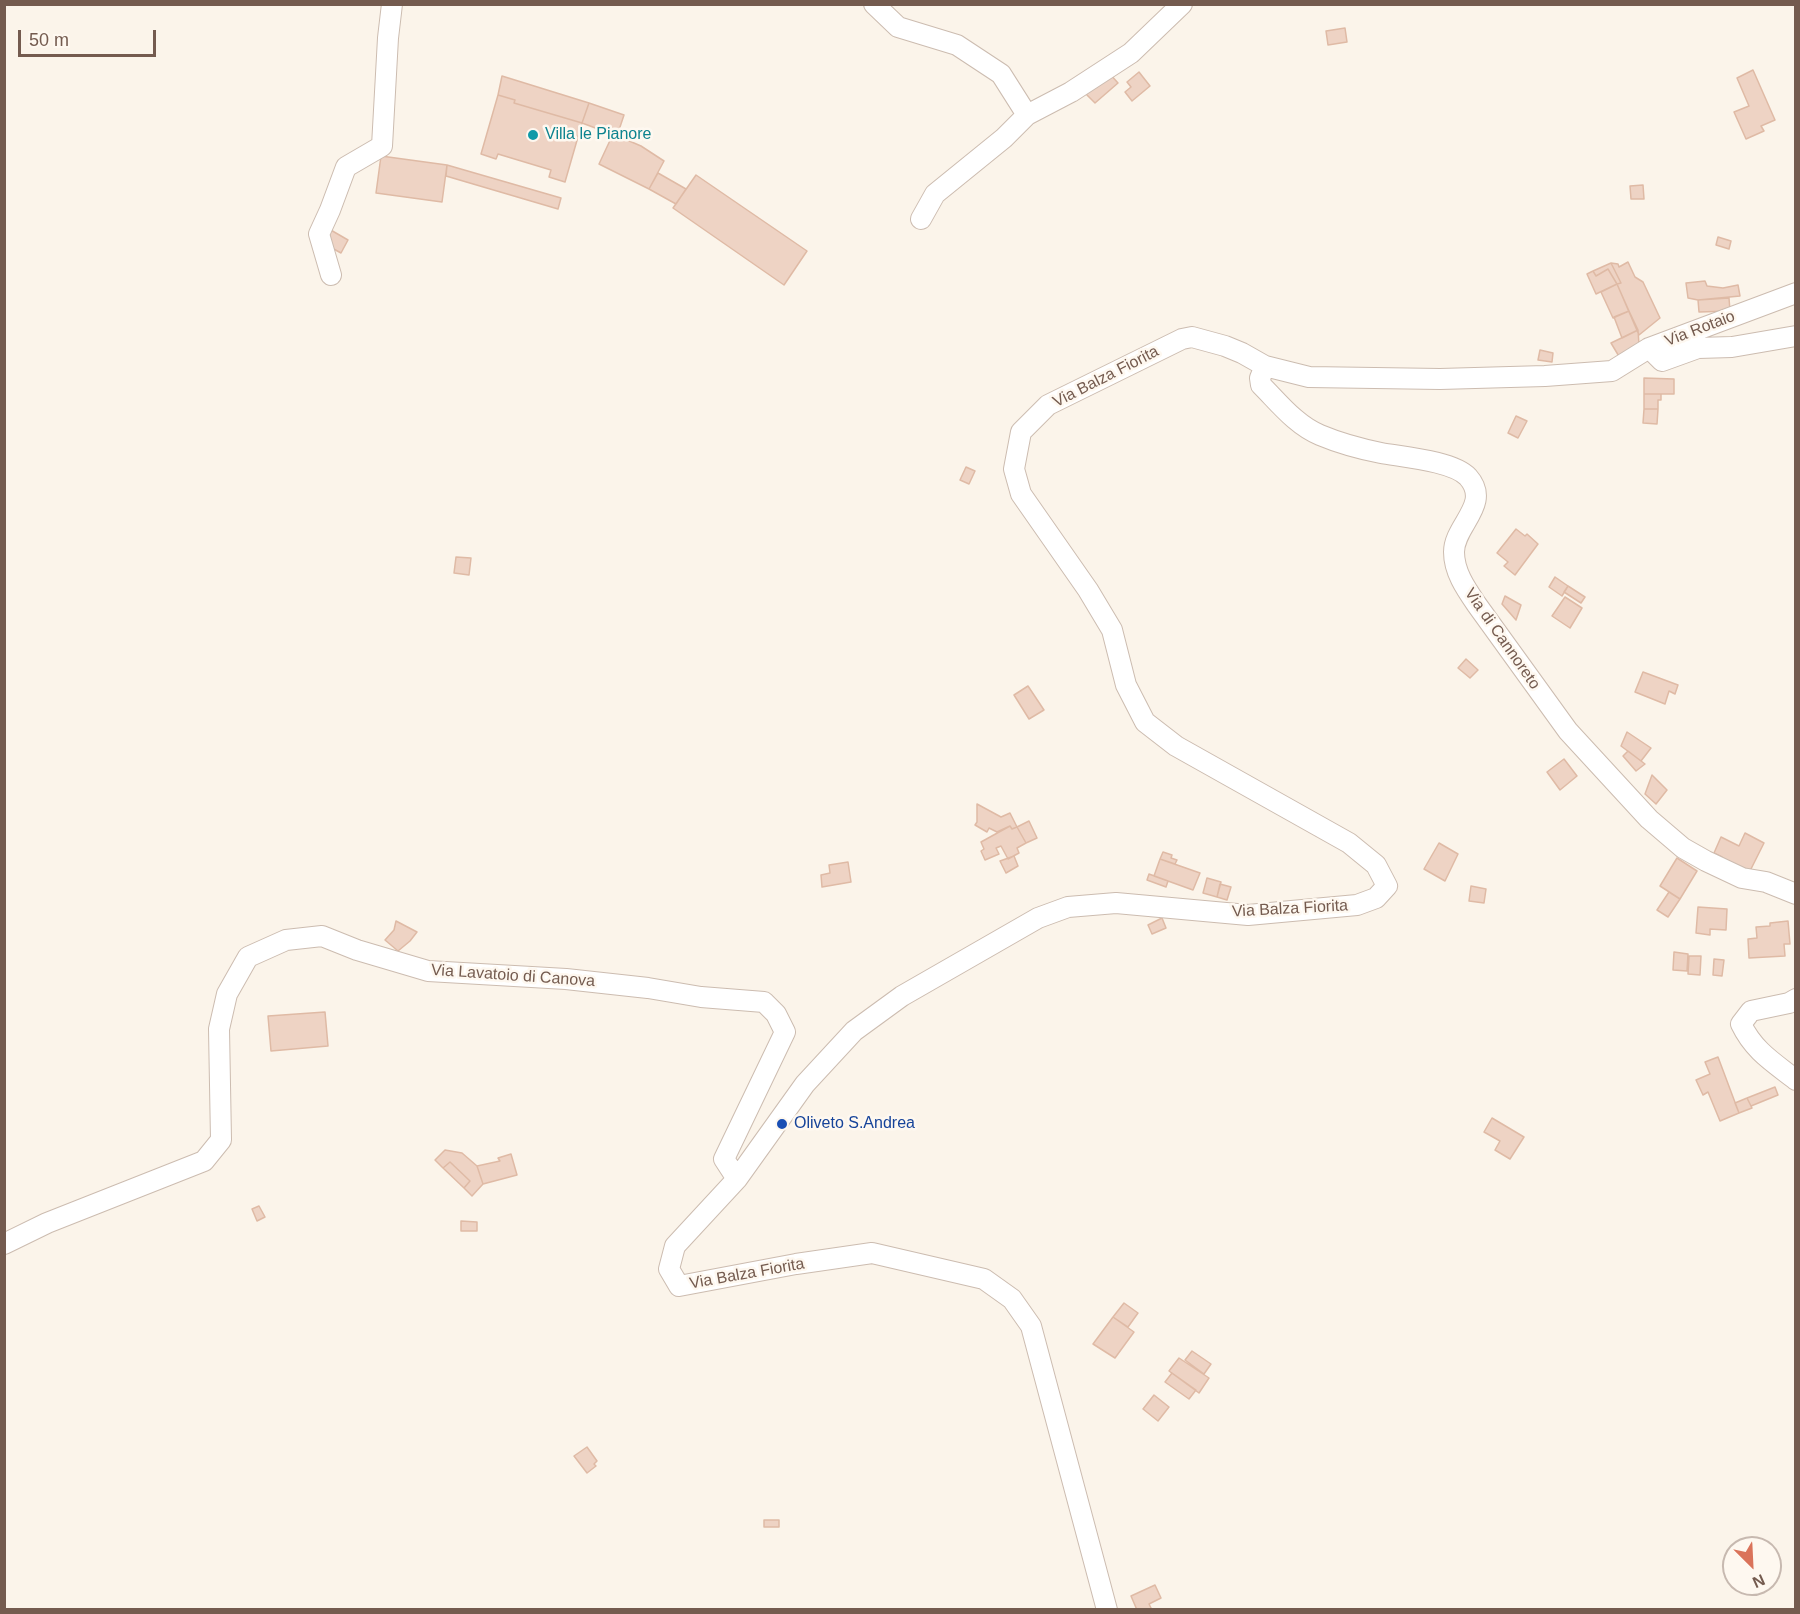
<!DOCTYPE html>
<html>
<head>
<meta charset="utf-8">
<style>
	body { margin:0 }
	#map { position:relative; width:1800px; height:1614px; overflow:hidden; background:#fbf4ea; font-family:Arial,sans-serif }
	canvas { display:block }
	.frame { position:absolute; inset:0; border:6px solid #745b4f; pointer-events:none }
	.north { position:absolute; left:1722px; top:1536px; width:60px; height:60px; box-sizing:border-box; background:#fef8f0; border:2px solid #c7b9b0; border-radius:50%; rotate:156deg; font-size:16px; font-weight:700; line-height:24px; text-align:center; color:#745b4f }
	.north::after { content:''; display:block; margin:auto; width:21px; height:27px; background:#da735a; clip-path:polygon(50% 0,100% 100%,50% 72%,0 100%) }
	.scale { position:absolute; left:18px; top:30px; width:138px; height:27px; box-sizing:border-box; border:3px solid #745b4f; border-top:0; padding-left:8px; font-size:18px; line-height:21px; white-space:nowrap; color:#745b4f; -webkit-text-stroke:4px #fef8f0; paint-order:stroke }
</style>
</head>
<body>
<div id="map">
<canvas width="1800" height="1614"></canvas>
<div class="frame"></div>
<div class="north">N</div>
<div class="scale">50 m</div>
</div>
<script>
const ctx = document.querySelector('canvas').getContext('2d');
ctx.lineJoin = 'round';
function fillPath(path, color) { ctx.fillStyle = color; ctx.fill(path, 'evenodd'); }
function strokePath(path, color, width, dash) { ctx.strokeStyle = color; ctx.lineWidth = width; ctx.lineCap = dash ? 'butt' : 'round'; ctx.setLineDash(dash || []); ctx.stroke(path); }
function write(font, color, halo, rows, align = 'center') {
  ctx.font = font + ' Arial,sans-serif'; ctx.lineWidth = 5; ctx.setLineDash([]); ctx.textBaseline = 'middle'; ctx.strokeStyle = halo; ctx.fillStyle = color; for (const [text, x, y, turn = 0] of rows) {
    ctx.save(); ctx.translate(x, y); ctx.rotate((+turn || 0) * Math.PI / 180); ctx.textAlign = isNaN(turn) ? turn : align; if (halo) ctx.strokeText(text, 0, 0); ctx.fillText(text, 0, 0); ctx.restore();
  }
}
const building = new Path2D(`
	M1345 28 1347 42 1328 45 1326 31Z
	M1753 70 1775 120 1761 126 1764 131 1746 139 1734 112 1749 106 1737 78Z
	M1139 72 1150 86 1132 101 1125 92 1131 87 1127 82Z
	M1109 73 1118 83 1095 103 1085 93Z
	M502 76 589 103 582 123 514 103 515 100 498 95Z
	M498 95 515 100 514 103 582 123 565 182 549 177 551 170 498 154 496 159 481 154Z
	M589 103 624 115 617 136 582 123Z
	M613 134 641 146 664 161 649 189 599 164Z
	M381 156 447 165 442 202 376 193Z
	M447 165 561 198 558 209 446 176Z
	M658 173 686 189 676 204 649 189Z
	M696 175 807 251 784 285 673 208Z
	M1643 185 1644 199H1631L1630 186Z
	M329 229 348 240 341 253 321 242Z
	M1718 237 1731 241 1729 249 1716 245Z
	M1628 262 1635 277 1643 282 1660 318 1639 335 1617 284 1621 283 1611 263 1618 264 1619 267Z
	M1611 263 1621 283 1617 284 1608 269 1596 276 1593 271Z
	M1608 269 1617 284 1596 294 1587 274 1593 271 1596 276Z
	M1705 281 1707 286 1723 288 1738 285 1740 296 1698 300 1688 298 1686 283Z
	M1617 284 1629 311 1613 318 1601 292Z
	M1729 298 1730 311 1699 312 1698 300Z
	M1629 311 1638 330 1622 338 1614 317Z
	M1638 330 1639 345 1620 358 1611 343Z
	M1540 350 1553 353 1552 362 1538 360Z
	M1644 378 1674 379V394H1644Z
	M1644 394H1661V400H1658V409H1644Z
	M1644 409H1658L1657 424 1643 423Z
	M1516 416 1527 421 1518 438 1508 433Z
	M966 467 975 471 969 484 960 480Z
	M1516 529 1525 536 1527 534 1538 544 1515 575 1504 566 1508 562 1497 553Z
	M456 557 471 558 469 575 454 573Z
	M1555 577 1568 586 1562 596 1549 587Z
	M1568 586 1585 597 1581 603 1564 592Z
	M1505 596 1521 605 1516 620 1502 604Z
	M1565 597 1582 608 1570 628 1552 616Z
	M1466 659 1478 670 1470 678 1458 668Z
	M1643 672 1678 685 1675 694 1669 691 1665 704 1635 692Z
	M1028 686 1044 710 1029 719 1014 695Z
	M1627 732 1651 748 1641 761 1621 746Z
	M1628 751 1645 764 1636 771 1623 756Z
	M1564 759 1577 776 1560 790 1547 772Z
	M1652 775 1667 790 1656 804 1645 794Z
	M977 804 1001 817 1010 813 1017 827 1012 829 1010 826 997 832 989 828 987 832 975 825 977 822Z
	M1029 821 1037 838 1026 843 1017 827Z
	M1010 826 1012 829 1017 827 1026 843 1017 848 1019 853 1008 859 1001 846 996 848 999 854 985 860 981 851 984 849 981 842Z
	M1745 833 1764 843 1749 873 1720 860 1722 857 1714 853 1721 837 1739 846Z
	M1439 843 1458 854 1445 881 1424 869Z
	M1163 852 1172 855 1171 858 1177 860 1175 864 1160 859Z
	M1014 856 1018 866 1006 873 1000 861Z
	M1677 858 1697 871 1680 899 1660 886Z
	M1160 859 1200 873 1193 890 1154 876Z
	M848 862 851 882 822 887 821 875 830 873 829 865Z
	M1149 874 1168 881 1166 887 1147 880Z
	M1207 878 1221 882 1217 897 1203 893Z
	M1220 884 1231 887 1227 900 1217 897Z
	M1471 886 1486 889 1484 903 1469 901Z
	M1669 892 1680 899 1668 917 1657 910Z
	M1698 907 1727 909 1726 930 1710 929V935L1696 933Z
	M1162 918 1166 928 1152 934 1148 925Z
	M396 921 417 932 410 941 398 951 385 940 394 930Z
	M1788 921 1790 944H1784L1785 956 1749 958 1748 939 1757 938 1756 927 1770 926V923Z
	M1674 952 1688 954 1687 971 1673 970Z
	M1689 956H1701L1700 975 1688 974Z
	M1714 959 1724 960 1722 976 1713 975Z
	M325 1012 328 1046 271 1051 268 1016Z
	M1718 1057 1739 1113 1720 1121 1708 1092 1703 1095 1696 1080 1710 1074 1705 1062Z
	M1775 1087 1778 1095 1751 1106 1747 1098Z
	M1747 1098 1752 1108 1739 1113 1735 1103Z
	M1492 1118 1524 1137 1510 1159 1495 1150 1500 1141 1484 1132Z
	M445 1150 462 1153 477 1166 483 1184 472 1196 464 1188 470 1181 450 1162 443 1168 435 1160Z
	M511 1154 517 1175 483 1184 477 1166 500 1161 498 1158Z
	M450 1162 470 1181 464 1188 443 1168Z
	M259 1206 265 1217 257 1221 252 1209Z
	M461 1221 477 1222V1231H461Z
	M1124 1303 1138 1313 1128 1327 1113 1317Z
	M1113 1317 1134 1332 1115 1358 1093 1344Z
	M1192 1351 1211 1364 1204 1374 1185 1360Z
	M1179 1358 1209 1378 1199 1393 1169 1371Z
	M1172 1373 1196 1390 1189 1399 1165 1382Z
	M1154 1395 1169 1407 1158 1421 1143 1409Z
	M587 1447 597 1461 594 1464 596 1466 587 1473 574 1456Z
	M764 1520H779V1527H764Z
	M1155 1585 1161 1598 1149 1604 1152 1610H1137L1131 1596Z`);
fillPath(building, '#eed3c4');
strokePath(building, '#dfbaa5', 1.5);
const minor = new Path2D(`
	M874 4 898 27 957 45 1001 74 1027 115
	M921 219 935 194 1004 138 1027 115 1071 92 1131 53 1182 4
	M331 275 319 234 330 210 346 167 382 146 388 38 392 4
	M1649 348 1662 361 1698 348 1732 347 1796 336
	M1265 366 1260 378 1261 385C1279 403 1296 425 1320 435 1339 443 1361 449 1381 453 1403 457 1453 461 1468 477 1492 504 1454 525 1454 552 1454 572 1466 589 1477 605L1568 731 1649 819 1683 848 1706 861 1742 878 1766 882 1796 894
	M1796 999 1789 1003 1751 1011 1741 1024C1754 1051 1773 1062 1796 1080
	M4 1244 47 1223 204 1161 221 1140 219 1029 227 994 248 957 286 940 322 936 357 950 428 971 566 979 648 988 701 997 764 1002 776 1014 785 1032 724 1159 737 1179
	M1107 1610 1031 1326 1012 1299 984 1279 872 1253 796 1264 679 1286 669 1269 675 1246 737 1179 805 1084 854 1031 902 996 1038 918 1068 907 1116 903 1248 915 1357 905 1376 898 1387 886 1376 865 1349 843 1176 746 1145 722 1126 685 1112 630 1088 590 1021 494 1014 469 1021 432 1048 405 1182 339 1192 337 1225 346 1242 353 1265 366 1309 377 1440 379 1545 376 1612 371 1649 348 1796 293`);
strokePath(minor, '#ccbcb0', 22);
strokePath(minor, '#fff', 20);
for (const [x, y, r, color] of [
	[533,135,6,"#0f9aa8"],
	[782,1124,6,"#1a4fb4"]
]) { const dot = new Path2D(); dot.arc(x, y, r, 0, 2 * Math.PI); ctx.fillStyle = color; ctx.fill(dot); strokePath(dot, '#fef8f0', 2); }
write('16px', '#0d838f', '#fef8f0', [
	["Villa le Pianore",545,135]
], 'left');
write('16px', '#745b4f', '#fef8f0', [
	["Via Rotaio",1700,329,-21],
	["Via Balza Fiorita",1106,377,-27],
	["Via di Cannoreto",1502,639,55],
	["Via Balza Fiorita",1290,909,-3],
	["Via Lavatoio di Canova",513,976,4],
	["Via Balza Fiorita",747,1274,-10]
]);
write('16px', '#164399', '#fef8f0', [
	["Oliveto S.Andrea",794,1124]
], 'left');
</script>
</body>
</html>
